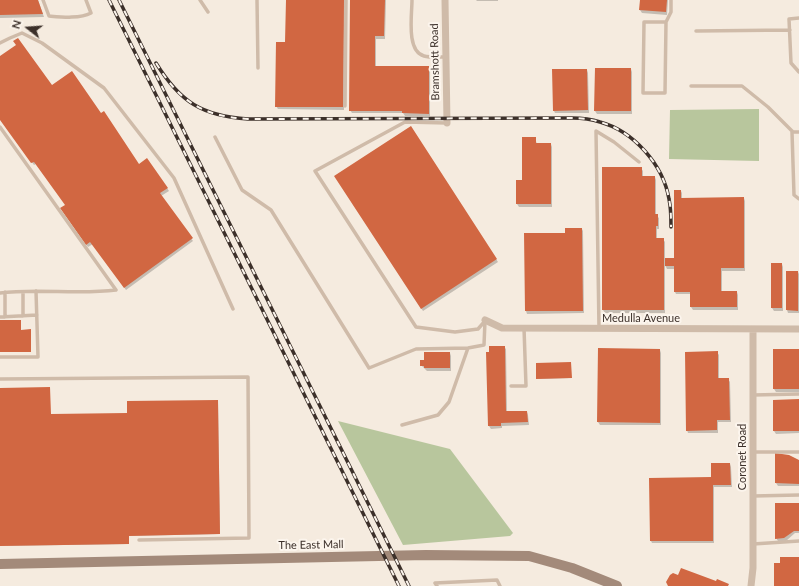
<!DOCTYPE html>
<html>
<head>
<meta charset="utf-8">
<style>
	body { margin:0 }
	#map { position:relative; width:799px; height:586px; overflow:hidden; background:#f5ebdf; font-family:Lato,sans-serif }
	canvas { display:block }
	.north { position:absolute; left:8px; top:8px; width:40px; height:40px; -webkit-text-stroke:3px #fcf5ed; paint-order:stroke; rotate:287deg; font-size:11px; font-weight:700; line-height:16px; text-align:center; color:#3c302a }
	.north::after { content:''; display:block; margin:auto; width:14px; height:18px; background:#3c302a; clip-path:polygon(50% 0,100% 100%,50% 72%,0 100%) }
</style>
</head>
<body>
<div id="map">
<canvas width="799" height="586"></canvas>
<div class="north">N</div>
</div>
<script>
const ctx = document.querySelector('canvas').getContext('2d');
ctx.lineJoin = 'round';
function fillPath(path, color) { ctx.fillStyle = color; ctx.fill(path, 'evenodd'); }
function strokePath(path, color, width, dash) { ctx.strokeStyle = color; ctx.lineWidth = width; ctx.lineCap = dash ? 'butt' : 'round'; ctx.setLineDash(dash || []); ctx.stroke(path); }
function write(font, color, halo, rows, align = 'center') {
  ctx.font = font + ' Lato,sans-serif'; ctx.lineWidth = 4; ctx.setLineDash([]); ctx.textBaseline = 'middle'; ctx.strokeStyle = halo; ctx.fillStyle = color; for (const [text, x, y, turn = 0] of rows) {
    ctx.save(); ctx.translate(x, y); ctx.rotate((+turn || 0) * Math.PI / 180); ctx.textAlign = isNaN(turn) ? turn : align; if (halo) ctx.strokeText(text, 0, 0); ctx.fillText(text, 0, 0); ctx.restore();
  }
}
fillPath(new Path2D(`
	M759 109V161L669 159 670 110Z
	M338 421 450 449 513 533 510 536 403 545Z`), '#b8c69d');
fillPath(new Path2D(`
	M0 0H38L44 17 0 18Z
	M287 0H345L344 110 278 109 276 106 286 43Z
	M351 0H386L385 39H376V67H428L430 70V116H405L403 113H352L350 110Z
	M476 0H498V1H477Z
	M641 0H668L667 15 642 13 640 10Z
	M0 58 52 86 138 165 167 188 169 191 161 196 193 241 126 290 93 244 88 247 63 211 66 205 36 164 34 165 0 119Z
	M596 69H631L632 72V114H597L595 111Z
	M587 70 588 73 589 113H555L554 111Z
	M411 127 498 262 423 311 336 176Z
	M535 138 537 144H551L552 147V207H519L517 204Z
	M603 168H641L643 171V177H655L656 180V215L659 218V229H657V239H663L665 242V258L675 259 681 191 682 193V199L744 198 745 201V271H722V292H737L738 295V310H693L691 307V294H676L675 292V269H667L665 265V313H605L603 310Z
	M582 229 583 231 584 313 527 314 526 311 525 234H566Z
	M782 264 783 267V311H774L772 308Z
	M787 272H798L799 274V313H788L787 310Z
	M504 347 506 349 507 412H527L528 415 529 425 502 426V428L491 429 489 426 490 353Z
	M660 350 661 353V425H600L598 422Z
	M799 350V392H776L774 389Z
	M717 352 719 355V379H728L730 382 731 422H718V433H688L687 430Z
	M450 353 451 356V371H427L421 365 425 361Z
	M571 364V378L537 379Z
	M50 388V415L128 414 218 401 220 534 129 536V544L0 546V389Z
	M799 400V433L776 434 774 431Z
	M799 461V486H778L776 483Z
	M730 464 731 467 732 487H714V543H652L651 541 712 478Z
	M799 504V533H795L786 541H778L776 538Z`), '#0003');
fillPath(new Path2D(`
	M0 0H38L43 14 0 15Z
	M286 0H344L343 107H275L276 42H285Z
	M350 0H385L384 36H375V66H429V114L402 113V111H349Z
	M640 0H667L666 12 639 10Z
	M18 38 52 85 72 71 101 113 104 111 139 164 147 158 168 188 160 193 193 238 124 288 90 242 86 245 60 208 65 205 34 162 31 163 0 120V56L16 45 13 41Z
	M595 68H631V111H594Z
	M552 69H587L588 110 553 111Z
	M411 126 497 259 421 309 334 176Z
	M522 137H536V143H551V204H516V180H522Z
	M602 167H642V176H655V214H658V226H656V238H664V310H602Z
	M674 190H681V198L744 197V268H721V291H737V307H690V292H674V266H665V258H674Z
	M565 228H582L583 311H525L524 233H565Z
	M771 263H782V308H771Z
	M786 271H798V311L786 310Z
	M0 320H21V330L31 329V352H0Z
	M489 346H505L506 411H527L528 422 501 423V426H488L486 352H489Z
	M598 348 660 349V423L597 422Z
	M773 349H799V389H773Z
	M718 351V378H729L730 420H717V430L686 431 685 352Z
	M424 352H450V368H424V366H420V360H424Z
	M571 362 572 378 536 379V363Z
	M50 387 51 414 127 413V401L218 400 220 534 129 536V544L0 546V388Z
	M799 399V431H773V400Z
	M775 453 789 455 799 460V484L775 483Z
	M711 463H730L731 485H713V541H650L649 478 711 477Z
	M775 503H799V531H794L784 538 775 539Z
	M780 557H799V586H774V563H780Z
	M681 568 716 581 717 579 729 584 728 586H668L666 582 670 575 673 573 678 575Z`), '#d16742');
strokePath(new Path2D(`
	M43 0 49 16C61 17 80 19 91 13L86 0
	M200 0 208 12
	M257 0 258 68
	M412 0C412 15 406 51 424 56 431 58 439 57 446 57
	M799 18 789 19 791 63 799 72
	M666 22H644L643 93H665L666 22 671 12V0
	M696 31 790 30
	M0 43 10 38 22 33 42 43 104 88 174 178 233 309
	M691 86H742L768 107 793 132
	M345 106 346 0
	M447 123 405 122 315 171 416 327 455 332 478 329 485 321
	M0 127 116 290C77 295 38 288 0 293
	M799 132H792L794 195 799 199
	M215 137 242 190 271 210 369 368 416 349 468 348 484 345 485 321
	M23 316V292
	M0 317 37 315
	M5 317V292
	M599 329 596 131 614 142 639 162
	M0 357H38L36 291
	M0 379 248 377 249 538 139 540
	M511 386H526L524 328
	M753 395 799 394
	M402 425 438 415 449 402 468 348
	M753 452H799
	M753 496 799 495
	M753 544 799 541
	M437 586 435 583 497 580 500 586`), '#cfbba9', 3.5);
strokePath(new Path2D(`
	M445 0 447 123
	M485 320 502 328 799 329
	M751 586 753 568V329`), '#cfbba9', 7);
strokePath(new Path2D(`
	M0 564 426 555 529 556 572 568 617 586`), '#a38a7a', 10);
const rail = new Path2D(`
	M109 0 399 586
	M119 0 409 586
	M156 63C180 102 202 116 248 119L572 118C581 118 591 119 600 122 633 131 663 164 669 199 671 208 671 217 671 227`);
strokePath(rail, '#3c302a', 3.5);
strokePath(rail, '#fcf5ed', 2, [6]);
write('11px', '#3c302a', '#fcf5ed', [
	["Bramshott Road",435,62,-91],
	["Medulla Avenue",641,318],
	["Coronet Road",742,457,-90],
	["The East Mall",311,545,-1]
]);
</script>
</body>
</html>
